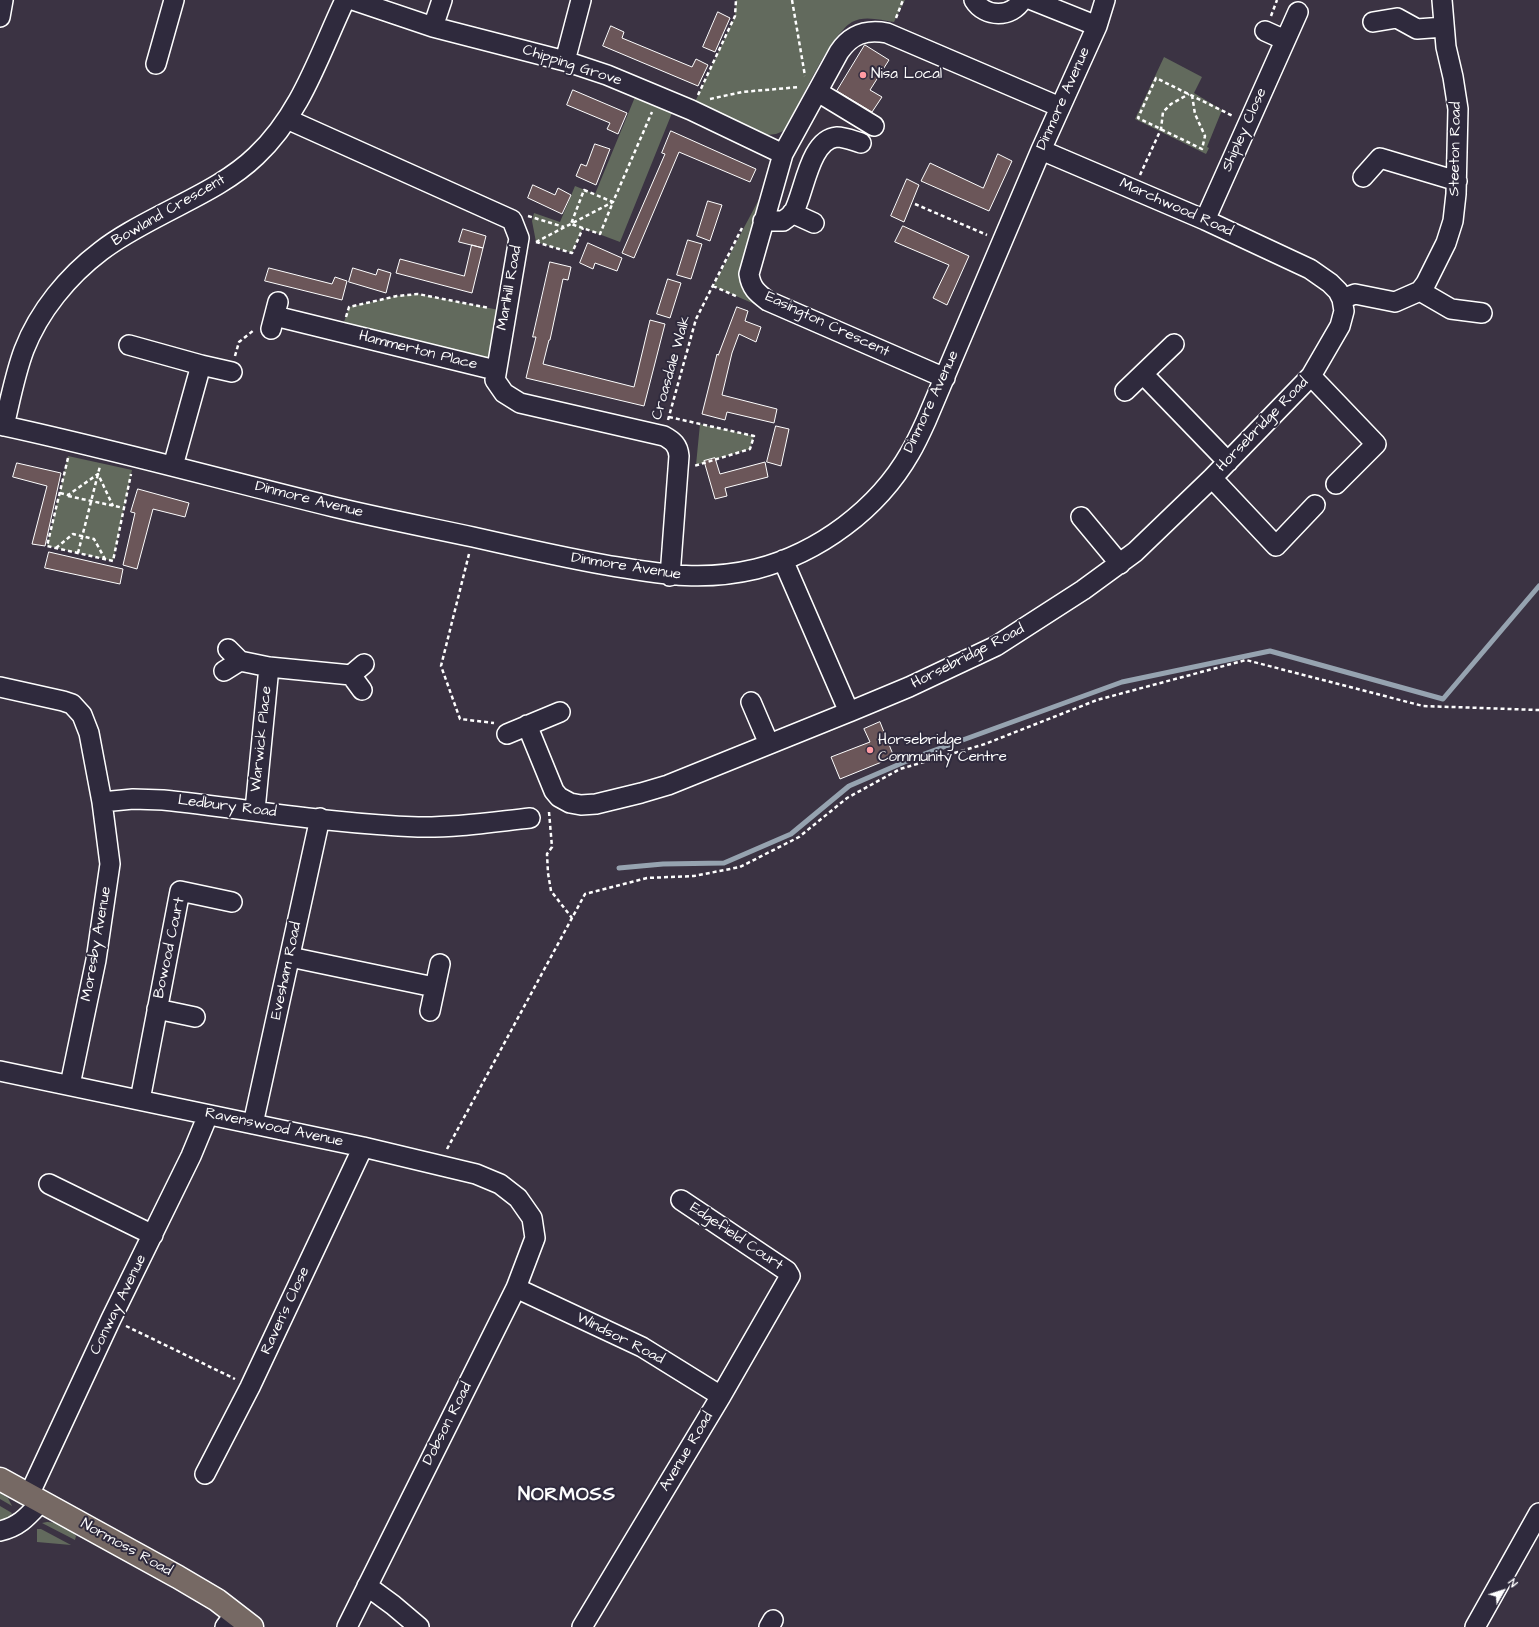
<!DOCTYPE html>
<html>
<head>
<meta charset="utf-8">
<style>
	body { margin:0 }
	#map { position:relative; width:1539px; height:1627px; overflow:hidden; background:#3b3343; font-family:"Architects Daughter",sans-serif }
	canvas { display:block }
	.north { position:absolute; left:1483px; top:1571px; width:40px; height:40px; -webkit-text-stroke:3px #2f2a3d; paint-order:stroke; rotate:51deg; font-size:11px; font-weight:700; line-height:16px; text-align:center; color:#fff }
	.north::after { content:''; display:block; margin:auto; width:14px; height:18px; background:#fff; clip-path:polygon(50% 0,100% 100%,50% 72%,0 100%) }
</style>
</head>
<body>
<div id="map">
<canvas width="1539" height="1627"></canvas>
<div class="north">N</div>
</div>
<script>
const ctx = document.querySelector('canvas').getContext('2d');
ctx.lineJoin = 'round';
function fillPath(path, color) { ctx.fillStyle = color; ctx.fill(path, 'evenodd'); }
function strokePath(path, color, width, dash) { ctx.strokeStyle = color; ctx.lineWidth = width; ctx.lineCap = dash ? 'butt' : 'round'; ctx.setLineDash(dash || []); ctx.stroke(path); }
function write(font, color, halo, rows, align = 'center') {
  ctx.font = font + ' "Architects Daughter",sans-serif'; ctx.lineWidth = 4; ctx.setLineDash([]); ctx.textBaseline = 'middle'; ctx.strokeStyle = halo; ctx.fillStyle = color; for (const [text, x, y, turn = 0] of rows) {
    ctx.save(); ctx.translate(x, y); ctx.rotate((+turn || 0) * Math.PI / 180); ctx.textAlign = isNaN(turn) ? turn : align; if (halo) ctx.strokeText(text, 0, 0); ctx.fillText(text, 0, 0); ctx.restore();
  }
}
fillPath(new Path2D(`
	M736 0H905L894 22C881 20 864 15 852 22 830 35 798 106 786 130L776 134 767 135 695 102 735 16Z
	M1164 57 1202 77 1194 93 1222 110 1207 147 1209 148 1206 154 1135 119Z
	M635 97 672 113 620 242 583 228 572 253 536 242 532 221 534 213 560 222 575 186 595 194Z
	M783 154 756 234 759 306 713 286Z
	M418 294 499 310 490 365 342 328 349 307 397 296Z
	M700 424 754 436 750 449 696 465Z
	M68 456 132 470 113 561 47 546Z
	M0 1493 8 1498 12 1506 0 1499Z
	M0 1506 12 1513 8 1519 0 1522Z
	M47 1522C56 1522 70 1528 76 1536L75 1540 42 1523Z
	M37 1529H41L71 1545 37 1542Z`), '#626a5d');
strokePath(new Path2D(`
	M619 868 663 864 724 863 791 834 849 786 916 757 1122 682 1270 651 1443 699 1539 586`), '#96a3b0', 5);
const building = new Path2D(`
	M718 12 730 18 715 52 703 47Z
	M611 26 624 32 622 38 692 67 696 59 708 65 698 86 603 46Z
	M865 45 889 60 870 90 882 97 872 112 837 91Z
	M573 90 627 113 618 134 607 129 610 123 567 105Z
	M671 131 756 169 750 182 679 152 634 258 622 253 665 154 662 153Z
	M595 144 610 149 596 185 576 176 581 164 586 166Z
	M998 154 1012 161 989 211 921 181 930 163 983 188Z
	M907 179 919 185 904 222 891 216Z
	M533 185 555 195 558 188 571 195 562 214 528 198Z
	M708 201 722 205 710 241 697 236Z
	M903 226 969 256 947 305 933 298 949 265 895 242Z
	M463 229 486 236 483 248 459 242Z
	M688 240 702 244 691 279 677 275Z
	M588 243 622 258 617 271 595 263 593 269 580 263Z
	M472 245 483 248 472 293 396 273 400 259 464 276Z
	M550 262 571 267 568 280 563 279 550 340H549L543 364 634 387 650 320 665 324 644 406 526 378 536 337H533Z
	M269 268 332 284 335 277 347 281 342 300 265 281Z
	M353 268 376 275 378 269 391 273 386 293 349 282Z
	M668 279 681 283 670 318 657 314Z
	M737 307 748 311 745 321 761 327 756 342 739 334 732 353 722 395 777 409 774 423 727 412 725 420 702 414 717 354 718 355Z
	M776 426 789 429 781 466 767 462Z
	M715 458 720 474 765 462 768 477 725 488 727 496 715 499 704 461Z
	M17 463 61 473 45 546 32 544 47 486 13 477Z
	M138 489 189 503 185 517 153 509 137 569 123 565 135 513 131 512Z
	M49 552 123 569 120 584 45 568Z
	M880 722 894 757 840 779 831 757 870 742 864 729Z`);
fillPath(building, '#6b5659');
strokePath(building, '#fff', 1);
const minor = new Path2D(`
	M353 0 433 27 565 61 607 75 691 110 783 154
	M974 0C985 18 1012 18 1022 0
	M1032 0 1097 26
	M0 17 3 0
	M1373 22 1397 18 1417 29 1444 27
	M433 27 442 0
	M1265 31 1285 40
	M565 61 581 0
	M156 64 174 0
	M818 92 874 126
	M287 119 512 220 519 238 495 380 504 393 520 403 664 436C673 441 678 445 679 456L670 576
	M1363 177 1380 158 1457 181
	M792 213 814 223
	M1205 220 1298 12
	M763 221H783C786 219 790 216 793 213 804 195 809 139 837 137 845 137 854 141 861 143
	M1420 291 1451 309 1482 313
	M1342 299 1355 294 1395 302 1420 291 1426 283 1446 243 1453 221 1456 194 1458 109 1453 77 1446 47 1442 0
	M275 316 495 370
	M271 329 278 302
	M129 345 201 365
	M1143 374 1228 462
	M1311 376 1376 444 1336 484
	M945 378 768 301C757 293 751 288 749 274L783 154 839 52C851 34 866 29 887 33L1060 107
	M1125 391 1174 344
	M0 425C112 449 223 480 334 507 380 518 426 527 473 537 517 547 561 557 606 565 661 574 701 582 756 569 819 553 878 509 910 453 916 443 921 432 926 421L1041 150 1097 26 1105 0
	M4 426C10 401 15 374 24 350 39 311 68 276 101 251 119 237 140 226 161 215 193 198 229 182 256 156 301 114 319 55 345 0
	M173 466 201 365 232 372
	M1212 478 1276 546 1315 505
	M1081 517 1120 564
	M783 560 849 712 909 687 996 646 1083 590 1135 552 1212 478 1311 376 1340 326 1344 311 1342 299 1338 291 1330 283 1310 269 1205 220 1041 150
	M228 649 240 661
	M224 671 240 661 269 667 351 675 364 664
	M351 675 362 690
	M0 687 63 701 72 704 82 715 89 733 102 802 110 864 96 960 70 1085
	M751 702 769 744
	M527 725 554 791 559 797 570 803 581 805 596 804 641 793 668 785 849 712
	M507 734 560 712
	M102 802 133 799 163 800C248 809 333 824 418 827 455 828 493 822 530 818
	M255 810 269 667
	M290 957 434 987
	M157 1009 195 1017
	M430 1011 440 964
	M0 1071 363 1147 476 1174 500 1184 518 1198 532 1218 535 1238 516 1288 347 1627
	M140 1100 180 891 232 902
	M253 1124 320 818
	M49 1184 153 1235
	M516 1288 642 1347 721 1396
	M205 1474 250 1387 363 1147
	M29 1495 111 1319 191 1156 208 1115
	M0 1531C19 1527 28 1516 41 1502
	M367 1586 393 1605 419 1627
	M225 1627 235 1614
	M582 1627 721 1396 790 1276 787 1271 681 1200
	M769 1627 773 1620
	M1475 1627 1539 1513`);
const major = new Path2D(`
	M0 1479 178 1577 217 1600 252 1627`);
strokePath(minor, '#fff', 22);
strokePath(major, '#fff', 25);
strokePath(new Path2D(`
	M792 0 805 76
	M1271 16 1277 0
	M896 18 903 0
	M698 95 735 16 736 0
	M1192 95 1195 114 1205 136 1202 149 1138 118 1156 78 1233 116
	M710 99 742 92 800 87
	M1140 175 1161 129 1163 112 1171 104 1189 94
	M584 190 613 202 600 234 571 224Z
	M915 204 987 235
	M528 216 564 227
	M536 242 613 202 652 112
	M536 242 572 253 583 228
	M713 286 738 297
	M346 317 349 307 397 296 418 294 489 308
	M235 356 239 342 254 330
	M669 417 754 436 750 449 694 466
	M668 420 696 319 742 228
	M68 458 47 546 113 561 131 474
	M60 493 68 495 98 474 113 506
	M68 496 124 508
	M56 548 73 534 94 539 105 559
	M78 553 100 466
	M469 554 441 666 460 719 494 723
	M549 812 552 847 547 854 548 873 551 891 572 918
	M447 1149 585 894 647 878 694 876 740 867 799 837 847 798 900 769 985 744 1097 700 1246 660 1423 706 1539 710
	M126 1326 235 1379`), '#fff', 2.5, [4, 3]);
strokePath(minor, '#2f2a3d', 19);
strokePath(major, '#766964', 22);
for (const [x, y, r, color] of [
	[863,75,4,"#ff9aa2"],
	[870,750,4,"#ff9aa2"]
]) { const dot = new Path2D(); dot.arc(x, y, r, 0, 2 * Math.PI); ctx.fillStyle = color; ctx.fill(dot); strokePath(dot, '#2f2a3d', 1.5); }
write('15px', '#fff', '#2f2a3d', [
	["Chipping Grove",572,66,18],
	["Dinmore Avenue",1064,99,-66],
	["Shipley Close",1245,130,-66],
	["Steeton Road",1456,149,-89],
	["Marchwood Road",1176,208,24],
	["Bowland Crescent",169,211,-30],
	["Marlhill Road",510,288,-80],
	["Easington Crescent",827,325,25],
	["Hammerton Place",418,351,14],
	["Croasdale Walk",672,368,-74],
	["Dinmore Avenue",932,402,-65],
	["Horsebridge Road",1263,425,-46],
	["Dinmore Avenue",309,500,14],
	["Dinmore Avenue",626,567,9],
	["Horsebridge Road",968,657,-27],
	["Warwick Place",262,739,-84],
	["Ledbury Road",227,807,7],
	["Moresby Avenue",97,944,-80],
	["Bowood Court",170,948,-78],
	["Evesham Road",287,971,-78],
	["Ravenswood Avenue",274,1128,12],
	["Edgefield Court",736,1237,34],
	["Conway Avenue",119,1305,-64],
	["Raven's Close",286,1311,-65],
	["Windsor Road",620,1339,27],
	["Dobson Road",448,1424,-63],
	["Avenue Road",687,1452,-59],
	["Normoss Road",126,1548,29]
]);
write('15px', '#fff', '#2f2a3d', [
	["Nisa Local",871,75],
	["Horsebridge",878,741],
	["Community Centre",878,758]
], 'left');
ctx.letterSpacing = '1px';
write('bold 19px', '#fff', '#2f2a3d', [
	["NORMOSS",567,1496]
]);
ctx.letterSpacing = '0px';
</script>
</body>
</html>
